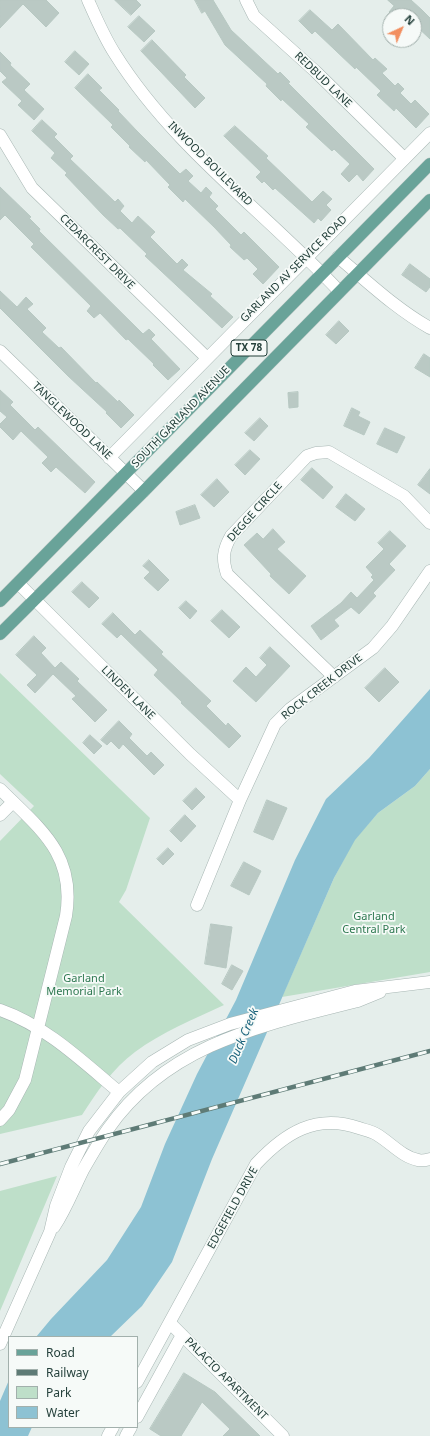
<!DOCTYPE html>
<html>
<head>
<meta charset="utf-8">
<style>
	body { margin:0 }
	#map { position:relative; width:430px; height:1436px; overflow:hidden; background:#e5eeeb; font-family:"Noto Sans",sans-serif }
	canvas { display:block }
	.legend { position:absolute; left:8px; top:1336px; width:130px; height:92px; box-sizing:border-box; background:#f6faf8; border:1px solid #a2b0ac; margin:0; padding:5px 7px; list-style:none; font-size:12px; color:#24403b }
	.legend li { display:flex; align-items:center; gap:8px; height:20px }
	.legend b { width:20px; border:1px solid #a2b0ac }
	.north { position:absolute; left:382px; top:8px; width:40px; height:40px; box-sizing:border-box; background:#f6faf8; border:1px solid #a2b0ac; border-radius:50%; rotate:44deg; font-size:11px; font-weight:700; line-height:16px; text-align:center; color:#24403b }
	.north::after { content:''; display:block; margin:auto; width:14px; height:18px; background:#f28e5f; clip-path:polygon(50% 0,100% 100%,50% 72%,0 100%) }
</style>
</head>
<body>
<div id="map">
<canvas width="430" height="1436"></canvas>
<ul class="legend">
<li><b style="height:5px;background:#69a399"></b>Road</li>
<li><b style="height:5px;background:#5e7b76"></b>Railway</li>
<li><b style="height:11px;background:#bedfc9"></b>Park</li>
<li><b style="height:11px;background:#8dc2d3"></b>Water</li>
</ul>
<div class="north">N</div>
</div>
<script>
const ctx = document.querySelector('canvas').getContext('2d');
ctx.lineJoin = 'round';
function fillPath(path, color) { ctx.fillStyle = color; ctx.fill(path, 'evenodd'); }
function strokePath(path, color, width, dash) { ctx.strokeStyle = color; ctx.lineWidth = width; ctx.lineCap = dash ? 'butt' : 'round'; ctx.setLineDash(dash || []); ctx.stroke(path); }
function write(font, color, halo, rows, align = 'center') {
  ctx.font = font + ' "Noto Sans",sans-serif'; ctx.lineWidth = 3.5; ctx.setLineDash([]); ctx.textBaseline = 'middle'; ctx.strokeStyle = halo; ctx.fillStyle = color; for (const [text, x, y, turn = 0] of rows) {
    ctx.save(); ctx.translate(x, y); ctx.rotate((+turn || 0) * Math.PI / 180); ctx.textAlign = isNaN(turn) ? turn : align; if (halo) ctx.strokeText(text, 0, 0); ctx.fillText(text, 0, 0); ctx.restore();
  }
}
fillPath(new Path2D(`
	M0 673 150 818 126 890 119 902 224 1005C194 1019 162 1032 135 1052 113 1068 96 1093 82 1115L0 1134V841L34 806 0 774Z
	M430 769V972L282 997 334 878 354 840 378 813 415 786Z
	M57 1176 3 1304 0 1311V1191Z`), '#bedfc9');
fillPath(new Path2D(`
	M430 689V769L415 786 378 813 355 840 334 878 212 1159 172 1262 142 1306 110 1337H36L51 1319 107 1260 141 1207 165 1144 197 1074 236 1000 295 860 326 799 369 758Z
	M9 1380V1427H32L28 1436H0V1401Z`), '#8dc2d3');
const building = new Path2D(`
	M0 0H46L59 13 46 27 23 4 0 28Z
	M115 0H136L141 5 131 15Z
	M195 0H213L231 30 278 74 280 72 290 82 288 83 374 169 363 181 357 174 349 182 341 174 350 164 334 149 332 151 306 127 309 124 282 99 281 101 266 86 267 84 225 45 205 11 202 13Z
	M388 0H411L422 10 430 18V39L414 24V16H393L389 12 394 6Z
	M310 10 332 30 338 24 373 60 375 58 387 69 382 73 395 86 398 83 404 89 400 93 411 104 415 100 429 114 416 128 396 108 394 111 377 95 381 91 356 67 355 69 315 31 312 34 299 21Z
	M139 16 155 31 144 42 128 27Z
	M152 40 186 75 184 77 205 98 195 108 141 51Z
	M75 51 89 64 79 75 65 62Z
	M0 52 11 63 10 65 30 84 24 90 44 109 34 120 18 105 22 101 2 82 7 78 0 71Z
	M88 74 102 88 99 90 119 110 118 111 137 131 180 174 186 169 193 176 188 181 201 193 206 187 212 193 209 197 218 206 215 209 241 235 244 232 279 267 263 284 253 274 258 269 247 258 244 260 230 247 231 245 214 227 185 199 183 202 168 187 170 185 146 160 145 162 129 147 130 146 111 127 113 125 75 88Z
	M42 120 57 134 54 137 73 156 70 159 115 202 118 199 124 206 120 211 132 223 138 216 155 232 150 237 177 264 182 259 188 265 183 270 212 294 210 296 233 317 222 328 145 256 147 254 120 228 118 229 103 215 65 175 67 173 51 158 55 153 32 131Z
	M235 126 268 156 266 158 312 202 323 191 332 199 326 205 331 210 321 221 318 218 314 223 275 188 273 190 264 181 262 183 256 177 261 172 224 136Z
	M0 187 31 217 29 218 40 229 39 231 143 334 149 329 155 335 151 339 180 369 168 380 153 365 154 364 128 339 126 340 100 313 94 318 87 311 91 306 31 247 34 244 5 215 0 220Z
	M410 264 430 279V287L426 292 402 275Z
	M0 291 17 307 26 297 33 304 27 309 46 328 42 332 59 348 61 347 96 383 97 382 118 402 119 400 134 415 121 428 106 413 107 412 68 376 0 308Z
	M339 321 349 331 336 344 326 335Z
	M424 354 430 358V377L415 368Z
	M0 390 13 402 10 405 35 430 38 427 95 482 85 493 56 467 51 472 42 463 48 457 21 431 13 440 0 427V424L7 417 0 411Z
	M298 392V407L289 408 288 393Z
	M352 408 360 412 358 416 370 422 364 435 344 426Z
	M260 418 268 426 254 441 245 433Z
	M385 428 405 437 397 453 377 444Z
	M250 450 260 459 245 475 235 465Z
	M312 468 333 487 323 499 301 480Z
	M430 469V494L418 485Z
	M217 479 229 492 214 507 201 495Z
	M346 494 365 509 355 521 336 507Z
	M195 505 200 518 180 525 176 512Z
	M273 529 285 542 277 549 306 576 289 594 270 576 271 574 244 545 257 533 263 539Z
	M390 531 406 546 389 564 395 570 373 593 376 596 359 614 351 607 334 620 339 626 321 640 311 626 341 603 351 592 357 598 374 580 371 577 373 575 366 567 384 549 378 543Z
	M149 560 169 580 158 591 144 578 150 572 143 566Z
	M82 582 99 598 89 608 72 592Z
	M186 601 197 611 190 619 179 608Z
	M222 610 240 627 229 638 211 621Z
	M113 613 135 635 140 630 163 652 161 654 211 701 206 706 226 726 228 723 241 736 229 748 181 703 182 702 154 675 158 670 121 634 117 638 102 624Z
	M34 636 46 648 41 653 55 668 61 662 79 679 77 681 107 710 95 722 72 699 76 696 53 674 35 693 27 685 37 675 16 655Z
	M270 647 290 666 256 702 233 681 246 667 256 677 267 665 260 658Z
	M385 668 399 682 379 702 365 688Z
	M119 721 132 734 129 738 147 756 151 752 164 765 154 775 123 744 119 749 111 741 107 745 101 740Z
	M90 735 102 746 94 754 83 743Z
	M196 788 205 797 192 810 183 801Z
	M267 800 287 808 273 840 254 832Z
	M185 815 196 826 181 842 170 831Z
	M168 848 174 854 163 865 157 859Z
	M244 862 261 871 249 895 231 886Z
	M211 924 232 927 226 968 205 964Z
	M232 965 243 971 232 990 222 984Z
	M184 1373 215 1392 260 1436H223L230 1429 202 1402 181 1436H161L150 1429Z`);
fillPath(building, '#bac9c4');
strokePath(building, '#b7c8c2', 1);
const minor = new Path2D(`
	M88 0C96 18 104 37 115 54 173 147 265 212 339 291
	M246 0 254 16 315 71 404 158
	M0 135 32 188 207 358
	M338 257C368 282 396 309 430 328
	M0 351 144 491
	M109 458 430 133
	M18 583 190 754 240 800
	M334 677 227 574C222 559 223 550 231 536L307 456 316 453 329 452 404 496 430 523
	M0 789C40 829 76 854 66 916L25 1080 9 1110 0 1120
	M0 815 13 802
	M197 905 240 800 275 724 290 709 373 648 392 626 430 571
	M0 1010C46 1026 82 1061 119 1092
	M54 1227C66 1209 73 1190 83 1170 91 1156 99 1142 108 1129 168 1043 264 1025 358 1001L380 992
	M170 1323 283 1436
	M0 1344 50 1232 56 1206 71 1167 89 1131 119 1092 152 1062 188 1040 230 1024 355 991 430 982
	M137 1382 256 1164C285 1133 316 1113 359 1128 365 1130 371 1131 376 1134 390 1142 402 1157 418 1160 421 1161 426 1160 430 1159
	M137 1417 182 1335
	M108 1436 113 1427
	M126 1436 131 1427`);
const major = new Path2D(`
	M0 601 430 164
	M0 634 144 491 430 200`);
strokePath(minor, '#a7b6b3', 13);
strokePath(major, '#c2cac8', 13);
strokePath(minor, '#fff', 12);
strokePath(major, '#69a399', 12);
const rail = new Path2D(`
	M0 1164 430 1051`);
strokePath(rail, '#5e7b76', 4.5);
strokePath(rail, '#f6faf8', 3, [9]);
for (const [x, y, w] of [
	[249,348,36]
]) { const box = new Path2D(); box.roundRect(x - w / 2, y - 8, w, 16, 3); ctx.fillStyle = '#f6faf8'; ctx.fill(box); strokePath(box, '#24403b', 1); }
write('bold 10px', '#24403b', null, [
	["TX 78",249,348]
]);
write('11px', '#24403b', '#f6faf8', [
	["REDBUD LANE",323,80,44],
	["INWOOD BOULEVARD",210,164,45],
	["CEDARCREST DRIVE",97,252,45],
	["GARLAND AV SERVICE ROAD",294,269,-45],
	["SOUTH GARLAND AVENUE",181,417,-46],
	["TANGLEWOOD LANE",72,421,44],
	["DEGGE CIRCLE",255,512,-48],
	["ROCK CREEK DRIVE",322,687,-38],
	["LINDEN LANE",128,693,45],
	["EDGEFIELD DRIVE",233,1208,-61],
	["PALACIO APARTMENT",226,1379,45]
]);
write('11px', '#2d7850', '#f6faf8', [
	["Garland",374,917],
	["Central Park",374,930],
	["Garland",84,979],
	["Memorial Park",84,992]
]);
write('italic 12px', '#1d657d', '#f6faf8', [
	["Duck Creek",244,1036,-67]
]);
</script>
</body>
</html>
